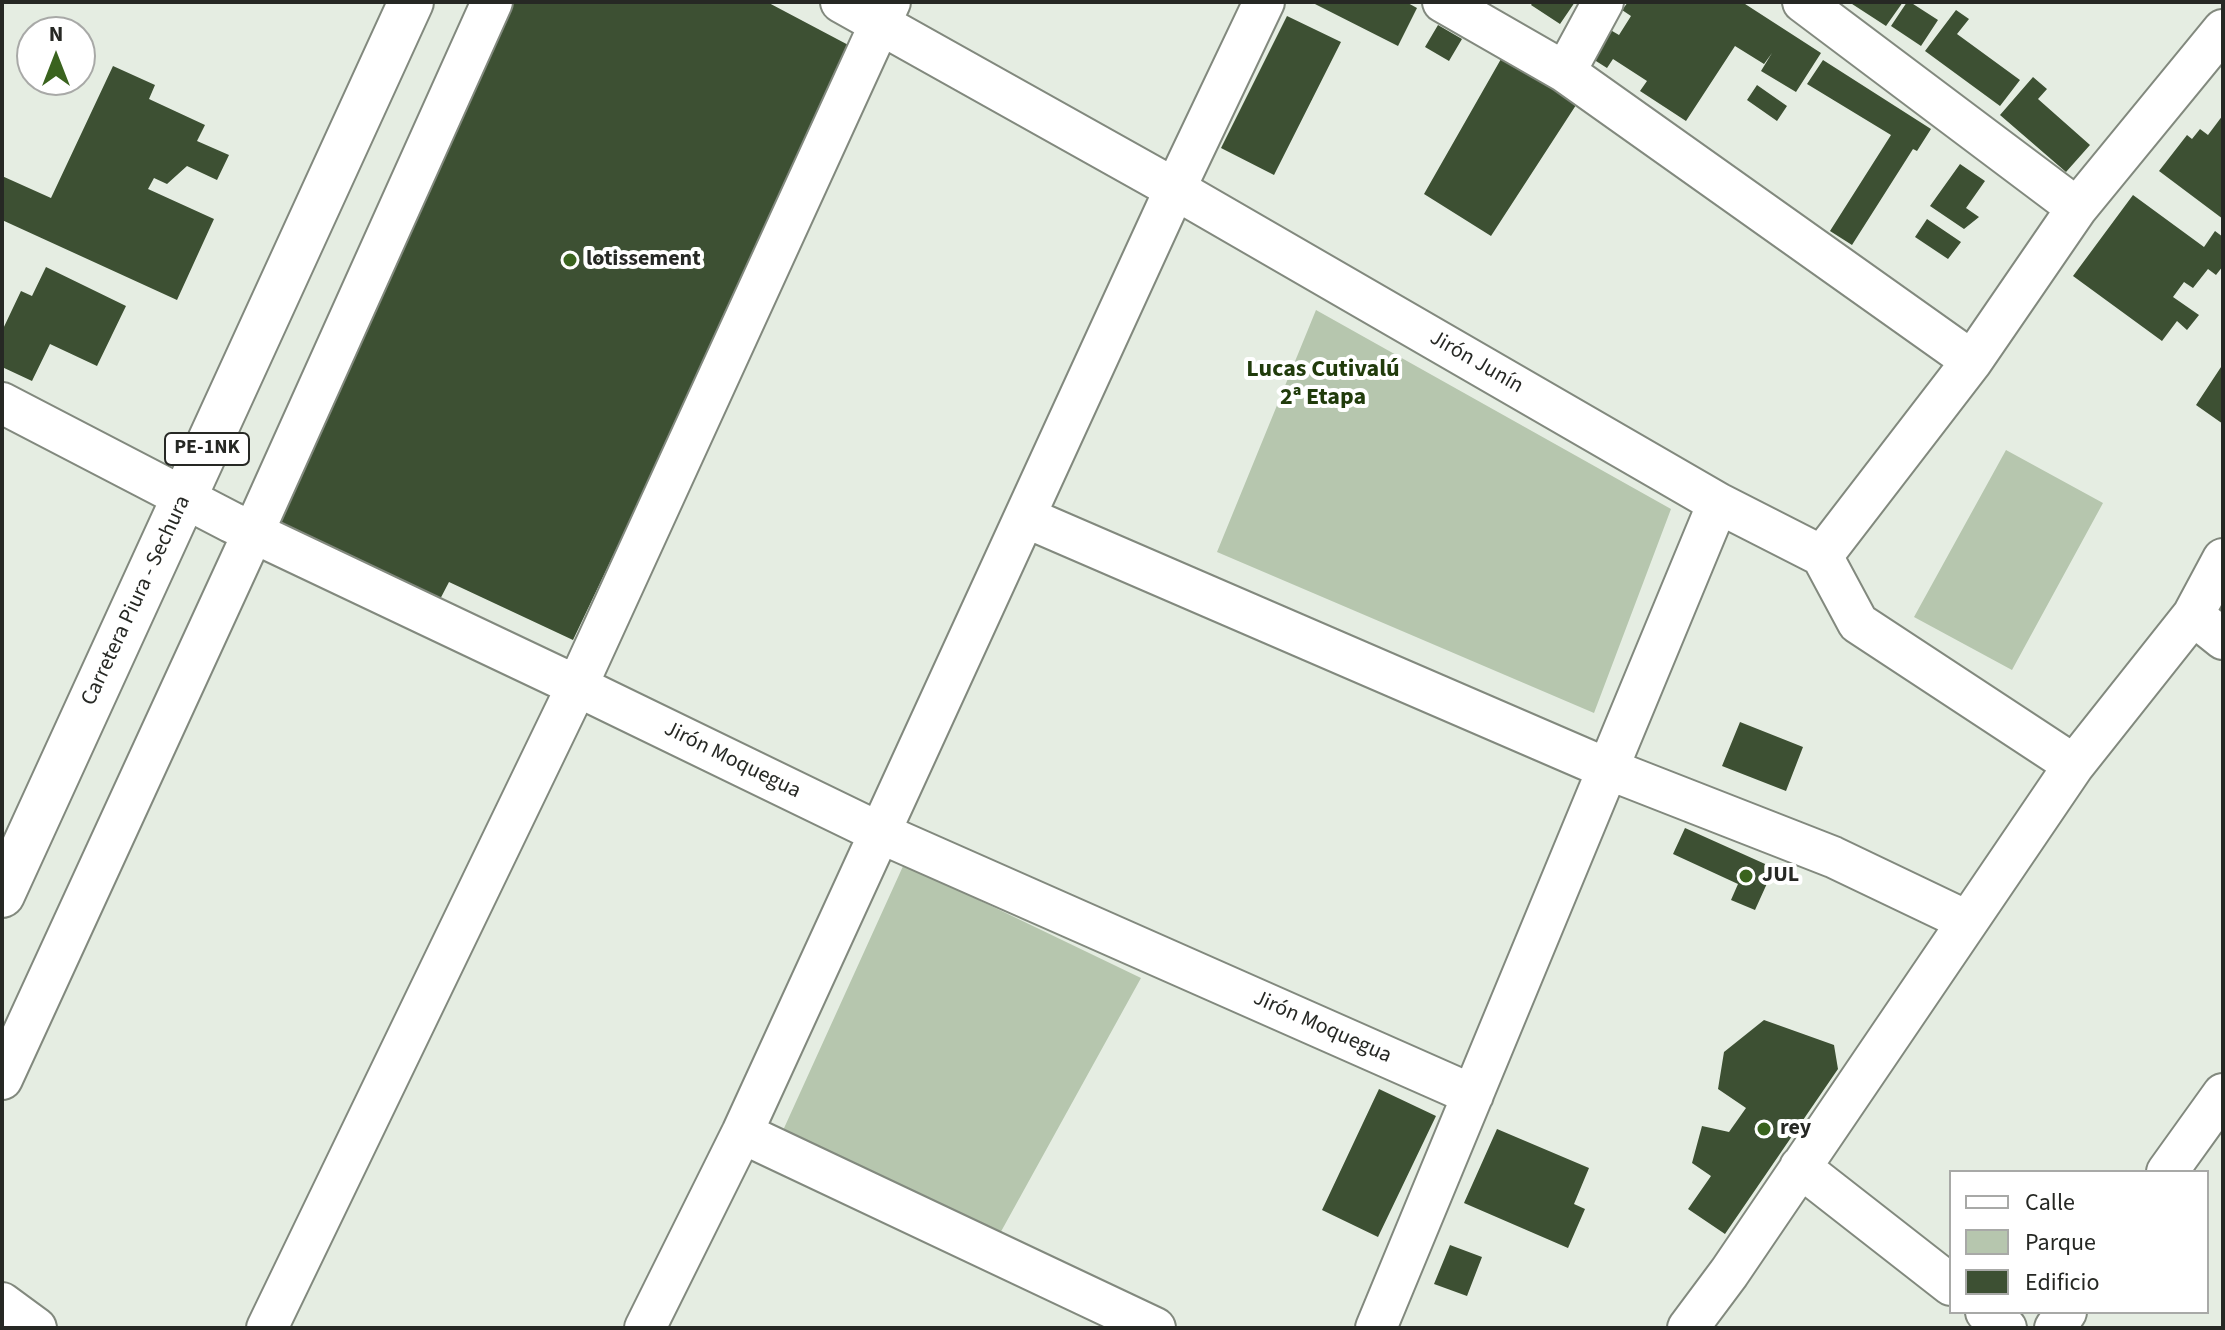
<!DOCTYPE html>
<html>
<head>
<meta charset="utf-8">
<style>
	body { margin:0 }
	#map { position:relative; width:2225px; height:1330px; overflow:hidden; background:#e5ede2; font-family:"Source Sans 3",sans-serif }
	canvas { display:block }
	.frame { position:absolute; inset:0; border:4px solid #262824; pointer-events:none }
	.legend { position:absolute; left:1949px; top:1170px; width:260px; height:144px; box-sizing:border-box; background:#fff; border:2px solid #a8a9a7; margin:0; padding:10px 14px; list-style:none; font-size:24px; color:#262824 }
	.legend li { display:flex; align-items:center; gap:16px; height:40px }
	.legend b { width:40px; border:2px solid #a8a9a7 }
	.north { position:absolute; left:16px; top:16px; width:80px; height:80px; box-sizing:border-box; background:#fff; border:2px solid #a8a9a7; border-radius:50%; rotate:0deg; font-size:22px; font-weight:700; line-height:32px; text-align:center; color:#262824 }
	.north::after { content:''; display:block; margin:auto; width:28px; height:36px; background:#3a631e; clip-path:polygon(50% 0,100% 100%,50% 72%,0 100%) }
</style>
</head>
<body>
<div id="map">
<canvas width="2225" height="1330"></canvas>
<div class="frame"></div>
<ul class="legend">
<li><b style="height:10px;background:#fff"></b>Calle</li>
<li><b style="height:22px;background:#b6c6ae"></b>Parque</li>
<li><b style="height:22px;background:#3d5033"></b>Edificio</li>
</ul>
<div class="north">N</div>
</div>
<script>
const ctx = document.querySelector('canvas').getContext('2d');
ctx.lineJoin = 'round';
function fillPath(path, color) { ctx.fillStyle = color; ctx.fill(path, 'evenodd'); }
function strokePath(path, color, width, dash) { ctx.strokeStyle = color; ctx.lineWidth = width; ctx.lineCap = dash ? 'butt' : 'round'; ctx.setLineDash(dash || []); ctx.stroke(path); }
function write(font, color, halo, rows, align = 'center') {
  ctx.font = font + ' "Source Sans 3",sans-serif'; ctx.lineWidth = 8; ctx.setLineDash([]); ctx.textBaseline = 'middle'; ctx.strokeStyle = halo; ctx.fillStyle = color; for (const [text, x, y, turn = 0] of rows) {
    ctx.save(); ctx.translate(x, y); ctx.rotate((+turn || 0) * Math.PI / 180); ctx.textAlign = isNaN(turn) ? turn : align; if (halo) ctx.strokeText(text, 0, 0); ctx.fillText(text, 0, 0); ctx.restore();
  }
}
fillPath(new Path2D(`
	M1316 310 1671 509 1594 713 1217 552Z
	M2006 450 2103 503 2012 670 1914 617Z
	M904 864 1141 978 998 1237 780 1137Z`), '#b6c6ae');
fillPath(new Path2D(`
	M514 2H767L854 48 573 640 449 582 436 607 258 523Z
	M1311 2H1406L1417 8 1398 46Z
	M1533 2H1575L1560 24 1531 5Z
	M1628 2H1742L1821 53 1796 92 1761 71 1772 53 1764 64 1735 46 1686 121 1640 91 1647 81 1613 59 1607 68 1588 56 1607 28 1619 35 1631 16 1622 10Z
	M1849 2H1903L1886 26Z
	M1907 2H1910L1938 20 1921 46 1891 26Z
	M1956 10 1969 19 1957 34 2020 80 2000 106 1925 51Z
	M1287 16 1341 42 1274 175 1221 148Z
	M1438 25 1462 39 1449 61 1425 47Z
	M1505 52 1578 102 1491 236 1424 194Z
	M1823 60 1931 129 1917 151 1913 149 1852 245 1830 231 1891 135 1807 84Z
	M113 66 155 85 149 99 205 125 197 141 229 155 217 180 187 166 167 184 154 178 148 189 214 219 177 300 2 220V176L51 198Z
	M2033 77 2047 89 2038 99 2090 145 2066 172 2000 115Z
	M1757 85 1787 106 1777 121 1747 100Z
	M2223 115V219L2159 171 2187 135 2192 139 2200 129 2208 135Z
	M1960 164 1985 181 1966 208 1979 217 1964 229 1930 206Z
	M2133 195 2204 247 2215 231 2223 237V266L2216 275 2208 269 2193 288 2184 282 2173 297 2199 315 2187 330 2177 321 2162 341 2073 276Z
	M1927 219 1961 242 1948 259 1915 237Z
	M46 267 126 306 97 366 50 344 32 381 2 367V331L21 291 32 296Z
	M2223 364V424L2196 405Z
	M1740 722 1803 747 1786 791 1722 766Z
	M1685 828 1774 868 1755 910 1731 900 1738 884 1673 854Z
	M1764 1020 1834 1045 1838 1069 1725 1234 1688 1209 1711 1176 1692 1163 1702 1126 1729 1132 1746 1108 1718 1089 1724 1052Z
	M1379 1089 1436 1116 1378 1237 1322 1210Z
	M1497 1129 1589 1168 1574 1204 1585 1209 1568 1248 1464 1203Z
	M1450 1245 1482 1257 1467 1296 1434 1284Z`), '#3d5033');
const street = new Path2D(`
	M841 2 1175 189 1718 503 1822 556 1858 623 2074 765
	M1443 2 1565 72 1972 361
	M1803 2 2077 208
	M1565 72 1603 2
	M2 403 231 522 577 686 878 832 1473 1095
	M1025 517 1608 769 1833 857 1967 921
	M1822 556 1972 361 2077 208 2223 30
	M2193 615 2223 639
	M2 1079 253 533 492 2
	M742 1133 1155 1328
	M1800 1167 1951 1285
	M2167 1172 2223 1094
	M2 1303 36 1328
	M1986 1312 2006 1328
	M267 1328 577 686 890 2
	M645 1328 742 1133 1175 189 1264 2
	M1376 1328 1718 503
	M1688 1328 1729 1273 2074 765 2193 615 2223 559
	M2055 1328 2066 1312`);
const primary = new Path2D(`
	M2 895 411 2`);
strokePath(street, '#82897e', 44);
strokePath(primary, '#82897e', 48);
strokePath(street, '#fff', 40);
strokePath(primary, '#fff', 44);
for (const [x, y, r, color] of [
	[570,260,8,"#3a631e"],
	[1746,876,8,"#3a631e"],
	[1764,1129,8,"#3a631e"]
]) { const dot = new Path2D(); dot.arc(x, y, r, 0, 2 * Math.PI); ctx.fillStyle = color; ctx.fill(dot); strokePath(dot, '#fff', 3); }
for (const [x, y, w] of [
	[207,449,84]
]) { const box = new Path2D(); box.roundRect(x - w / 2, y - 16, w, 32, 6); ctx.fillStyle = '#fff'; ctx.fill(box); strokePath(box, '#262824', 2); }
write('bold 20px', '#262824', null, [
	["PE-1NK",207,449]
]);
write('bold 22px', '#262824', '#fff', [
	["lotissement",586,260],
	["JUL",1762,876],
	["rey",1780,1129]
], 'left');
write('22px', '#262824', '#fff', [
	["Jirón Junín",1476,363,30],
	["Carretera Piura - Sechura",137,601,-65],
	["Jirón Moquegua",732,761,26],
	["Jirón Moquegua",1322,1028,24]
]);
write('bold 24px', '#203b0b', '#fff', [
	["Lucas Cutivalú",1323,371],
	["2ª Etapa",1323,399]
]);
</script>
</body>
</html>
